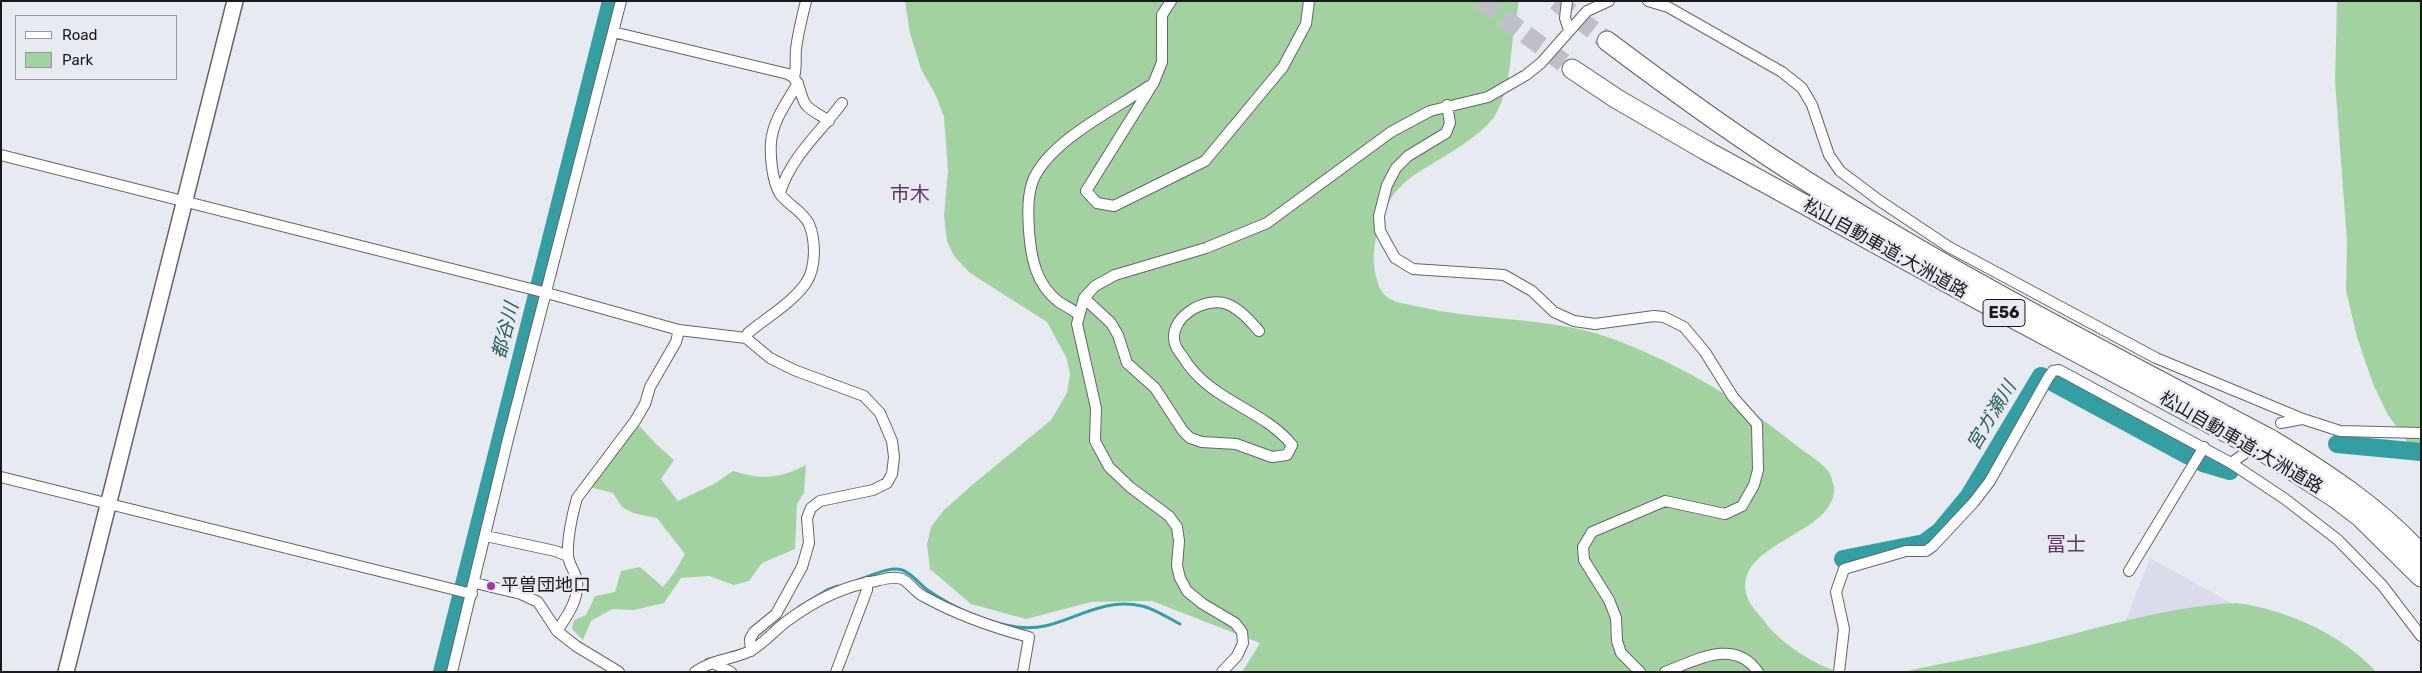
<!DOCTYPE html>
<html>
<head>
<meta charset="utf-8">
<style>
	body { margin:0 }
	#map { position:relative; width:2422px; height:673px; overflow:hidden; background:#e8eaf2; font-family:Rubik,sans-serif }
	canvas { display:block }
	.frame { position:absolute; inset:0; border:2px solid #19191c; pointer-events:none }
	.legend { position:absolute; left:15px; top:15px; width:162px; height:65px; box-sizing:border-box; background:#e8eaf2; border:1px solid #95969c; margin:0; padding:6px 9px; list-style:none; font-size:15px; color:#19191c }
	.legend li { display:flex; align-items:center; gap:10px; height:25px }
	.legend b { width:25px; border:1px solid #95969c }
</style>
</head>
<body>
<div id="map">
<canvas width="2422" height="673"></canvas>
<div class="frame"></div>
<ul class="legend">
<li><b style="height:6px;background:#fff"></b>Road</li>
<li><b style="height:14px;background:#a3d2a1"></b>Park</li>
</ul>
</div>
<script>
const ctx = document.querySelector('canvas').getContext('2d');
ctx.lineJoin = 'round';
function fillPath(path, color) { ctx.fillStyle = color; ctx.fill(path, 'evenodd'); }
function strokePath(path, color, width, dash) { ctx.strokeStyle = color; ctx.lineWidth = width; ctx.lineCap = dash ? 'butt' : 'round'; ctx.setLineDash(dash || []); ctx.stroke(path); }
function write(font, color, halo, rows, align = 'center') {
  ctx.font = font + ' Rubik,"Noto Sans JP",sans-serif'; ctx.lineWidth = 5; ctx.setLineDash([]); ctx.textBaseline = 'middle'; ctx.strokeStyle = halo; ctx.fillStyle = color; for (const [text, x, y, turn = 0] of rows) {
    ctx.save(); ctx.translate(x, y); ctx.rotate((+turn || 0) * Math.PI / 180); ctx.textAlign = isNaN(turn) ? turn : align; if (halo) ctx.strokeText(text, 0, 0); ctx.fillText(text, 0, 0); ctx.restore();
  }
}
fillPath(new Path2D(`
	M2150 558 2273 626 2122 630Z`), '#dadcec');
fillPath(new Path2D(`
	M905 1H1519C1517 16 1513 31 1512 46 1509 72 1508 94 1494 117 1487 127 1475 136 1465 143 1423 173 1390 177 1377 233 1373 250 1372 266 1378 283 1379 288 1383 294 1387 297 1396 304 1409 304 1420 307 1473 319 1530 318 1583 330 1623 339 1682 368 1718 390 1747 407 1774 428 1801 449 1811 456 1825 465 1831 475 1831 476 1833 485 1834 486 1839 536 1727 542 1748 599 1751 607 1760 615 1765 622 1780 643 1815 665 1839 672H1242L1260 643 1152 601 1091 602 1026 619 971 604 930 569 927 545 931 527 944 510 971 486 1051 420 1067 393 1070 375 1067 359 1047 322 970 273 954 256 947 241 944 215 948 171 944 117 936 96 921 69 910 33Z
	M2337 1H2421V461L2388 415 2373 384 2357 337 2346 290 2347 241 2335 81Z
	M635 421 655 443 674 460 661 479 678 501 714 484 733 471C762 480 779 479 806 465L804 493 797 504 795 549 762 563 749 581 734 585 709 576 681 578 664 603 634 610 612 609 591 621 583 640 572 629 574 620 586 615 595 596 615 592 621 571 640 567 663 587 674 573 685 554 657 518 633 513 622 507 613 493 585 486Z
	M2236 603C2285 609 2342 634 2376 672H1902C1943 663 1985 656 2026 646 2096 629 2163 607 2236 603Z`), '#a3d2a1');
strokePath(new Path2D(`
	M858 580C871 576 889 566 902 570 912 573 921 586 929 591 954 608 987 623 1017 627 1062 634 1093 595 1142 606 1155 609 1168 618 1180 624
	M799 607 827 590 838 586
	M706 660 741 650`), '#349fa2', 3);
strokePath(new Path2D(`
	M2337 444 2421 452
	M2203 463 2230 471
	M1843 559 1924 543 1940 531 1969 496 2041 376 2189 456
	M442 672 611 1`), '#349fa2', 18);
strokePath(new Path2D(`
	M1481 1 1572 69
	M1556 1 1607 41`), '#bfc0c7', 19, [19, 9]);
const street = new Path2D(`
	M1171 1 1162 15V62L1154 82 1086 191 1097 203 1114 206 1205 161 1283 67 1306 24 1309 1
	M1567 1 1565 18 1569 30
	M1648 1 1668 7 1782 72 1802 88 1812 105 1829 155 1840 171 1880 201 1949 247 2156 358 2303 419 2340 431 2421 433
	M613 32 788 74C801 80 799 95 806 105 811 111 822 116 829 121
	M794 77C797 67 795 59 796 49 798 33 802 17 806 1
	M1447 105 1450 123 1446 133 1408 156 1396 168 1387 185 1379 216 1380 231 1395 258 1413 269 1504 275 1532 291 1554 312 1574 321 1595 324 1654 316 1664 317 1684 327 1705 352 1733 397 1757 424 1758 470 1754 485 1742 506 1725 514 1665 501 1592 532 1583 547 1584 560 1609 600 1616 618 1617 641 1621 653 1640 672
	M1 155 547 293 679 330 746 338 770 358 794 370 864 396 880 413 892 441 894 457 892 474 887 483 873 490 820 501 811 508 807 518 809 543 802 567 776 614 754 632 750 639 751 651
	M780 192C793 154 819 134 842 103
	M1084 298 1111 323 1118 335 1127 363 1155 388 1183 431 1190 438 1202 442 1236 444 1272 457 1287 455 1292 445C1262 408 1209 401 1183 357 1180 353 1176 348 1175 344 1167 318 1205 296 1227 304 1240 309 1250 321 1259 331
	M1078 314C1072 309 1065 306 1059 302 1036 285 1031 258 1029 231 1028 214 1027 194 1034 178 1053 139 1114 110 1149 86
	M746 338 748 333C767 317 791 304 806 283 816 268 816 241 809 224 803 211 788 205 780 194 772 181 770 156 771 142 773 120 787 102 798 83
	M2281 423 2302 419
	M2231 463 2244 454
	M1 477 472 594
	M486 536 555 551 568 556
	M2129 571 2204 447
	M475 583 521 594 538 602 557 631 576 646 619 672
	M557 631C567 616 579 600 577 581 576 573 569 565 568 556 567 537 572 516 577 498L635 421 645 404 650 387 676 342 679 330
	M713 663 731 672
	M452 672 508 439 621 1
	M695 672C712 659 734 660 752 650 765 642 775 630 787 621 814 601 842 586 876 581 884 579 894 576 902 579 910 583 915 592 923 596 957 615 991 627 1029 637L1023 672
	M836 672 867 590V582
	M1222 672 1237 656 1243 643 1242 632 1235 623 1203 604 1187 591 1180 578 1177 566 1179 541 1177 527 1169 516 1130 487 1109 467 1095 441 1096 408 1077 324 1084 298 1095 286 1115 275 1206 248 1267 223 1391 132 1430 111 1488 97 1526 75 1541 63 1587 11 1609 1
	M1665 672C1695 661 1734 637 1758 672
	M1839 672 1844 629 1836 592 1844 569 1906 551H1926L1933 546 1974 502 1990 481 2048 378 2053 371 2059 370 2231 463 2285 499 2338 540 2382 585 2421 636`);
const secondary = new Path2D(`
	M66 672 235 1`);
const highway = new Path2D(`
	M1607 41C1672 90 1738 138 1808 182 1957 277 2116 357 2272 440 2326 473 2378 507 2421 554
	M1572 69 1617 99 1705 150 1977 299 2265 453 2335 498 2360 517 2421 577`);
strokePath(street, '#64656c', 12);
strokePath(secondary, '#64656c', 18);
strokePath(highway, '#64656c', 21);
strokePath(street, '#fff', 10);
strokePath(secondary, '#fff', 15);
strokePath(highway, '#fff', 19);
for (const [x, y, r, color] of [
	[491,586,5,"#9b3ba3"]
]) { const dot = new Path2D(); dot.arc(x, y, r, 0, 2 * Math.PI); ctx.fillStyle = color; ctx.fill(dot); strokePath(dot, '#e8eaf2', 2); }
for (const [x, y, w] of [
	[2004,313,42]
]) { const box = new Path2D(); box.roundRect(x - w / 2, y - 13.5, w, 27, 4); ctx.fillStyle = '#e8eaf2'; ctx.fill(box); strokePath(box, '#19191c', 1); }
write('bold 16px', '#19191c', null, [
	["E56",2004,313]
]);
write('18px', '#19191c', '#e8eaf2', [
	["松山自動車道;大洲道路",1885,249,29],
	["松山自動車道;大洲道路",2241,443,30]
]);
write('18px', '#19191c', '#e8eaf2', [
	["平曽団地口",501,586]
], 'left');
write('italic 19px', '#276062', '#e8eaf2', [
	["都谷川",506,331,-76],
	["宮ガ瀬川",1992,416,-59]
]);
write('20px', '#643467', '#e8eaf2', [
	["市木",910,195],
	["冨士",2066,545]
]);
</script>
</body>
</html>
